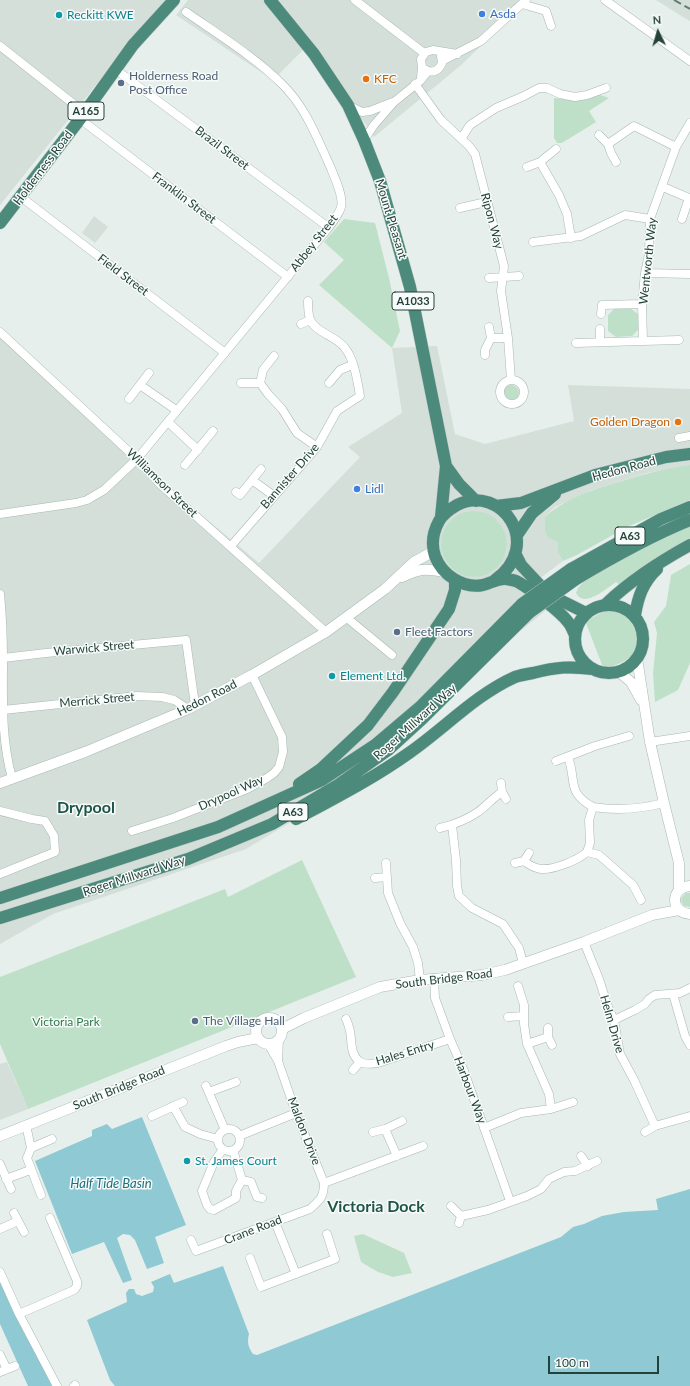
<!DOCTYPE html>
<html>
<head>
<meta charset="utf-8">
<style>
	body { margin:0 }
	#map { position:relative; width:690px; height:1386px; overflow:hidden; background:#e6efeb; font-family:Lato,sans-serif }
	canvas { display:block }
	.north { position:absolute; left:638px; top:12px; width:40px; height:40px; -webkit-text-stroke:3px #f7fbf9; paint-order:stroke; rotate:355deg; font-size:11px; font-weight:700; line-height:16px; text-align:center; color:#24423a }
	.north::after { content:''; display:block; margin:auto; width:14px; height:18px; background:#24423a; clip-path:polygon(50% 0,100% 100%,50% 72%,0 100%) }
	.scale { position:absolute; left:548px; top:1356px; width:111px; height:18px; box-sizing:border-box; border:2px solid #24423a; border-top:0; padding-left:5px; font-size:12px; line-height:14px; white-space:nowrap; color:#24423a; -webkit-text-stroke:3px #f7fbf9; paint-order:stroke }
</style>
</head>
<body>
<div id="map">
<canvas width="690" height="1386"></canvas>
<div class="north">N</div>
<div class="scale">100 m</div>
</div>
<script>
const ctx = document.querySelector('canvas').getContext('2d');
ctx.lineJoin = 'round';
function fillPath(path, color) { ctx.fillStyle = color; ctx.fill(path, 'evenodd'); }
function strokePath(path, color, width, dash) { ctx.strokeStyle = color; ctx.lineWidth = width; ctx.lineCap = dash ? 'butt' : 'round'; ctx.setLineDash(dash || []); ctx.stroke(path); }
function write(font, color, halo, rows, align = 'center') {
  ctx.font = font + ' Lato,sans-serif'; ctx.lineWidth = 3; ctx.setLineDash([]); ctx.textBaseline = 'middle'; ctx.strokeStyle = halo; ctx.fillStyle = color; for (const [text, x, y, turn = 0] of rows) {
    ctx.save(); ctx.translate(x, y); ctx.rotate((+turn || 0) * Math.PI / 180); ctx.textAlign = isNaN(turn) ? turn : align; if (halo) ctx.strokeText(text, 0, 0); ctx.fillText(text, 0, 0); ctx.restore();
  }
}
fillPath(new Path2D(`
	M0 0H165L163 6 108 70 0 205Z
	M188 0H529L460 66 374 137 311 42 273 80 176 15Z
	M656 0H690V21L683 17Z
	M94 216 108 227 95 243 82 233Z
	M0 337 124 450 259 563 360 457 348 447 402 413 392 348 437 346 455 434 485 444 574 421 568 385 690 389V465L647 473 592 490 555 507 545 517V532L548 538 558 542V553L563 561 531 585 555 603 509 640 415 734 339 793 246 849 53 914 0 944ZM497 520 503 528 507 543V550L502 561 495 569 484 575 472 577 464 575 450 567 446 562 442 552Z
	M7 1062 28 1109 0 1120V1064Z`), '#d4dfda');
fillPath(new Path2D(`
	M597 94 609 98 589 111 596 122 562 143H557L554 138V98L572 100Z
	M344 219 375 223 389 278 400 331 392 348 319 285 344 260 324 242Z
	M615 308H630L638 314V330L632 336 616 337 608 331V315Z
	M503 393a8 8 0 1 1 16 0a8 8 0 1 1-16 0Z
	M690 465V500L627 527 577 555 563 561 558 553V542L548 538 545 532V517C566 498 594 489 622 481 644 474 667 468 690 465Z
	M441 544a33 33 0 1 1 66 0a33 33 0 1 1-66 0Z
	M690 526V539L620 585 616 582C607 588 584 609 576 593L578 588 583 582 611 564 667 536Z
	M690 564V663L678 690 655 702 653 673 657 633 654 622 666 606 671 575Z
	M581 610 592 618C597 615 602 611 609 611 632 611 646 640 630 657 624 663 612 666 604 670Z
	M302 860 356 977 28 1109 0 1044V977L225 889 228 897Z
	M686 893H690V907L684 906 681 901 682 897Z
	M363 1234 404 1253 412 1273 393 1277 378 1272 361 1262 354 1236Z`), '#bfe0c8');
fillPath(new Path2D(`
	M142 1117 186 1225 155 1237 164 1263 147 1269 135 1240 130 1235 123 1234 117 1238 132 1280 123 1283 104 1242 72 1254 35 1161 92 1136V1130L107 1124 112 1129Z
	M690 1189V1386H115L110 1380 87 1320 127 1302 126 1293 129 1289H134L136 1294 142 1296 153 1292 154 1287 151 1282 170 1274 174 1283 223 1266 249 1334C247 1342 248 1347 253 1354L257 1355 561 1237 573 1227 584 1224 602 1216 624 1212 658 1210 656 1199Z
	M0 1280 52 1386H28L0 1324Z`), '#8ec9d4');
const minor = new Path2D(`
	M355 0 424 53
	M605 0 690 61
	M522 4 546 11 551 26
	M0 46 85 113
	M442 61 481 41 526 0
	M115 69 328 227
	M424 69C432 74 439 71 442 63L441 56
	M421 78 422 67 421 59 426 52 433 50 457 54
	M415 84 441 120 469 146 475 154 504 266 501 291 508 338 511 380
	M348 105 362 112 370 111 393 102
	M80 119 288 277
	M599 135 608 144 611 153 616 162
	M461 139 470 125 496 108 524 96 539 88H547L560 94 575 97 587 95 606 88
	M364 140 374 125 394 102 420 81 428 71
	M608 144 634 126 676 147
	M540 162 559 195 567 214 571 238
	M527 167 540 162 556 149
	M663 187 689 198 682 219
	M21 197 225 353
	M460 208 486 202
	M533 242 581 236 625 215 650 219
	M645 273 690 274
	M489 278 519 276
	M601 314 602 305 642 304
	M301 324 310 320
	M0 332 137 459 161 485 326 632
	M491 338H508
	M643 341 679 340
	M600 342V329
	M576 343 643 341 642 304 645 273 649 254 650 219 676 147 690 123
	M485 355V350L491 338 489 327
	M274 356 263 370 260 383 268 394 282 409 297 433 317 447
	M500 392a12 12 0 1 1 24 0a12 12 0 1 1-24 0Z
	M241 383H260
	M329 383 340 370 352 365
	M140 385 176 410
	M129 399 149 373
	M168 422 198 450
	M679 438 690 436
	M185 465 213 431
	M252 480 274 496
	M236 492 240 495 261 469
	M0 514 76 503 87 500 104 490 137 459 309 251C317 241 338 219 341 207 344 197 334 176 330 166 317 138 306 108 283 85 255 57 219 35 186 12
	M231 546 317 447 337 411 360 396C357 380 355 361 345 348 338 337 314 332 310 319 308 314 308 307 308 301
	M0 594C2 615 3 637 3 659 3 699 1 739 12 778
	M347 618 392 655
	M3 658 46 653 186 640 195 705
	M3 710 137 696 162 697 174 700 188 709
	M650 742 690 736
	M568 757C577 781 566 792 593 807L589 820 590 843 587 852
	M556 761 595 746 629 736
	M501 783 502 792 506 799
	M593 807C617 811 640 809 664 803
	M0 811 32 819 45 821 54 836 55 852 0 874
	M452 825 456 860 457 886 459 896 472 908 503 924 519 948 523 963
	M440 828C453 825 466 820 478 812 486 806 493 798 502 792
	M132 831 173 818 247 789 267 778 274 773 279 767 283 752 282 737 252 675
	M524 861C529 865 534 868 541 869 554 870 578 860 587 852L599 855 633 885 641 900
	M386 863 388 893 400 923 413 947 418 963 420 980
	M515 863 524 861 529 853
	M375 878 387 877
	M584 942 599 979 608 1007 614 1020 620 1054 634 1080 655 1126
	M434 978 435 998 450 1039 464 1071 510 1201
	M518 986 524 1005V1024L527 1044 549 1094 551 1109
	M673 994 685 1036 690 1045
	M508 1017 524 1016
	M346 1019C348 1023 349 1027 350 1031 352 1041 350 1054 359 1061 364 1065 372 1064 378 1063L450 1039
	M614 1020 635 1010 645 1004 649 999 655 995 680 993 690 988
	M548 1028V1037L552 1045
	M527 1044 548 1037
	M278 1061 279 1039
	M353 1070 360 1062
	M206 1086 225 1130
	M209 1092 236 1082
	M173 1106 185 1127 200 1134 218 1139
	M152 1116 183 1102
	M26 1125 31 1148 27 1158 41 1195
	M484 1128 521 1113 551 1109 573 1102
	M385 1129 397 1156
	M218 1140a11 11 0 1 1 22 0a11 11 0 1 1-22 0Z
	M373 1132 385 1129 402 1121
	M645 1132 655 1126 690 1116
	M239 1136 296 1113
	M31 1148 52 1139
	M223 1149 214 1162 202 1191 207 1205 210 1209 214 1210 236 1198V1191L242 1180 233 1150
	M581 1156 588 1166
	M0 1164 11 1189
	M6 1179 30 1170
	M242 1180 251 1182 257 1197 262 1198
	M324 1183 423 1146
	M451 1206 461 1216 459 1223
	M14 1213 24 1232
	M461 1216 488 1210 527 1196 541 1189 549 1179 564 1172 575 1171 597 1161
	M275 1222 296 1274
	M0 1229 18 1221
	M191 1240 196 1251 310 1209C320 1200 324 1197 324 1183L296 1113 278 1061 268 1044
	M250 1258 261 1287 335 1259 327 1234
	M0 1272 19 1314 57 1386
	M19 1314 74 1290 77 1286V1281L50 1218
	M0 1355 7 1369
	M0 1372 15 1366
	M74 1386 75 1385`);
const tertiary = new Path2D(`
	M402 577C419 569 424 568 444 572
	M637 658 650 742 664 803 679 863V890
	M619 672 631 682 641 700
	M0 783 85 752 152 724 188 709 252 675 326 632 385 589 414 562 434 551
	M690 886C670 887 670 913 690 914
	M256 1031a13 13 0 1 1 26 0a13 13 0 1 1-26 0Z
	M282 1029 304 1018 380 987 420 980 482 975 505 970 584 942 652 915 679 910
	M0 1136 226 1046 238 1042 258 1038`);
const trunk = new Path2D(`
	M270 0 314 54 348 105 364 140 380 181 410 287 446 466 441 517
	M0 223 80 119 133 45 174 0
	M446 466 459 484 476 501
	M496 506 521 503 595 475 666 457 690 454
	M517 535 532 513 555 494
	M516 555 521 565 548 594 586 613
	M571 569 661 519 690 507
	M576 579C613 557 650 536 690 520
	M495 580C544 545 502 483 457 505 450 509 443 514 439 521 433 532 431 544 435 556 442 575 463 589 483 585 491 583 498 578 506 579 510 580 515 580 518 582 530 589 560 611 568 622 571 625 573 631 575 635
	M606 604C631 580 659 562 690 545
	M575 639a34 34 0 1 1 68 0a34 34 0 1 1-68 0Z
	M635 615C638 597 643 582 657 569
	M299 784 321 769 368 725 393 692 449 609 455 590V580
	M296 819C335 798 374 778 409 753 445 728 475 695 515 677 521 675 527 674 533 673 556 667 570 666 593 669
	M0 898 218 827 322 780 375 745 421 706 522 604
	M0 918 188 859 272 824 338 785 388 750 423 718 530 612`);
strokePath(minor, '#a8b8b2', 9);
strokePath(tertiary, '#a8b8b2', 11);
strokePath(trunk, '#c2cac8', 13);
strokePath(minor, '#fff', 8);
strokePath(tertiary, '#fff', 10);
strokePath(trunk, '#4c8a7c', 12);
strokePath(new Path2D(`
	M674 0 690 9`), '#5f7d75', 2, [8, 4]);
const trunkBridge = new Path2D(`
	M522 604 571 569
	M530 612 576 579`);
strokePath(trunkBridge, '#c2cac8', 13, []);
strokePath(trunkBridge, '#4c8a7c', 12);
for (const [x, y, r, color] of [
	[482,14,4,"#3f7fe0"],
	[59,15,4,"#0f9aa8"],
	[366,79,4,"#e8710a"],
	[121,83,4,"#5c6f8a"],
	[678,422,4,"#e8710a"],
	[357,489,4,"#3f7fe0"],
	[397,632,4,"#5c6f8a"],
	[332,676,4,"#0f9aa8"],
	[195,1021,4,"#5c6f8a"],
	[187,1161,4,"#0f9aa8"]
]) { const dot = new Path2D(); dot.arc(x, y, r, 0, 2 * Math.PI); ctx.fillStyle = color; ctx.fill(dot); strokePath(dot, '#f7fbf9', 1.5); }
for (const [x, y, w] of [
	[86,111,36],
	[413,301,42],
	[630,536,30],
	[293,812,30]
]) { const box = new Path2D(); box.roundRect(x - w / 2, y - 9, w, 18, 3); ctx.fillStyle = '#f7fbf9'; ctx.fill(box); strokePath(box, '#24423a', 1); }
write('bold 11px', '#24423a', null, [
	["A165",86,111],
	["A1033",413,301],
	["A63",630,536],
	["A63",293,812]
]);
write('12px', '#366cbe', '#f7fbf9', [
	["Asda",490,14],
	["Lidl",365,489]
], 'left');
write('12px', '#0d838f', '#f7fbf9', [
	["Reckitt KWE",67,15],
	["Element Ltd.",340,676],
	["St. James Court",195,1161]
], 'left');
write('12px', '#4e5e75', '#f7fbf9', [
	["Holderness Road",129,76],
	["Post Office",129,90],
	["Fleet Factors",405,632],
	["The Village Hall",203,1021]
], 'left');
write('12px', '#c56008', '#f7fbf9', [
	["KFC",374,79],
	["Golden Dragon",670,422,"right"]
], 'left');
write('12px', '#24423a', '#f7fbf9', [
	["Brazil Street",222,148,37],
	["Holderness Road",43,168,-53],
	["Franklin Street",184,198,37],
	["Mount Pleasant",391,219,73],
	["Ripon Way",492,221,75],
	["Abbey Street",314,243,-52],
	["Wentworth Way",648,261,-84],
	["Field Street",123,275,37],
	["Hedon Road",624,469,-15],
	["Bannister Drive",290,476,-49],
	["Williamson Street",162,483,44],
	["Warwick Street",94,648,-5],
	["Hedon Road",207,698,-27],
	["Merrick Street",97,700,-5],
	["Roger Millward Way",415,722,-42],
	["Drypool Way",231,793,-24],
	["Roger Millward Way",134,876,-18],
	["South Bridge Road",444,979,-7],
	["Helm Drive",612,1024,74],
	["Hales Entry",405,1053,-17],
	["South Bridge Road",119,1088,-22],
	["Harbour Way",470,1090,69],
	["Maldon Drive",304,1131,69],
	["Crane Road",253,1230,-21]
]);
write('12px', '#2d7a4b', '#f7fbf9', [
	["Victoria Park",66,1022]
]);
write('italic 13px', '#1c6f80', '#f7fbf9', [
	["Half Tide Basin",111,1184]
]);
write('bold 16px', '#1f5548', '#f7fbf9', [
	["Drypool",86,808],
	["Victoria Dock",376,1207]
]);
</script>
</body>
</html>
